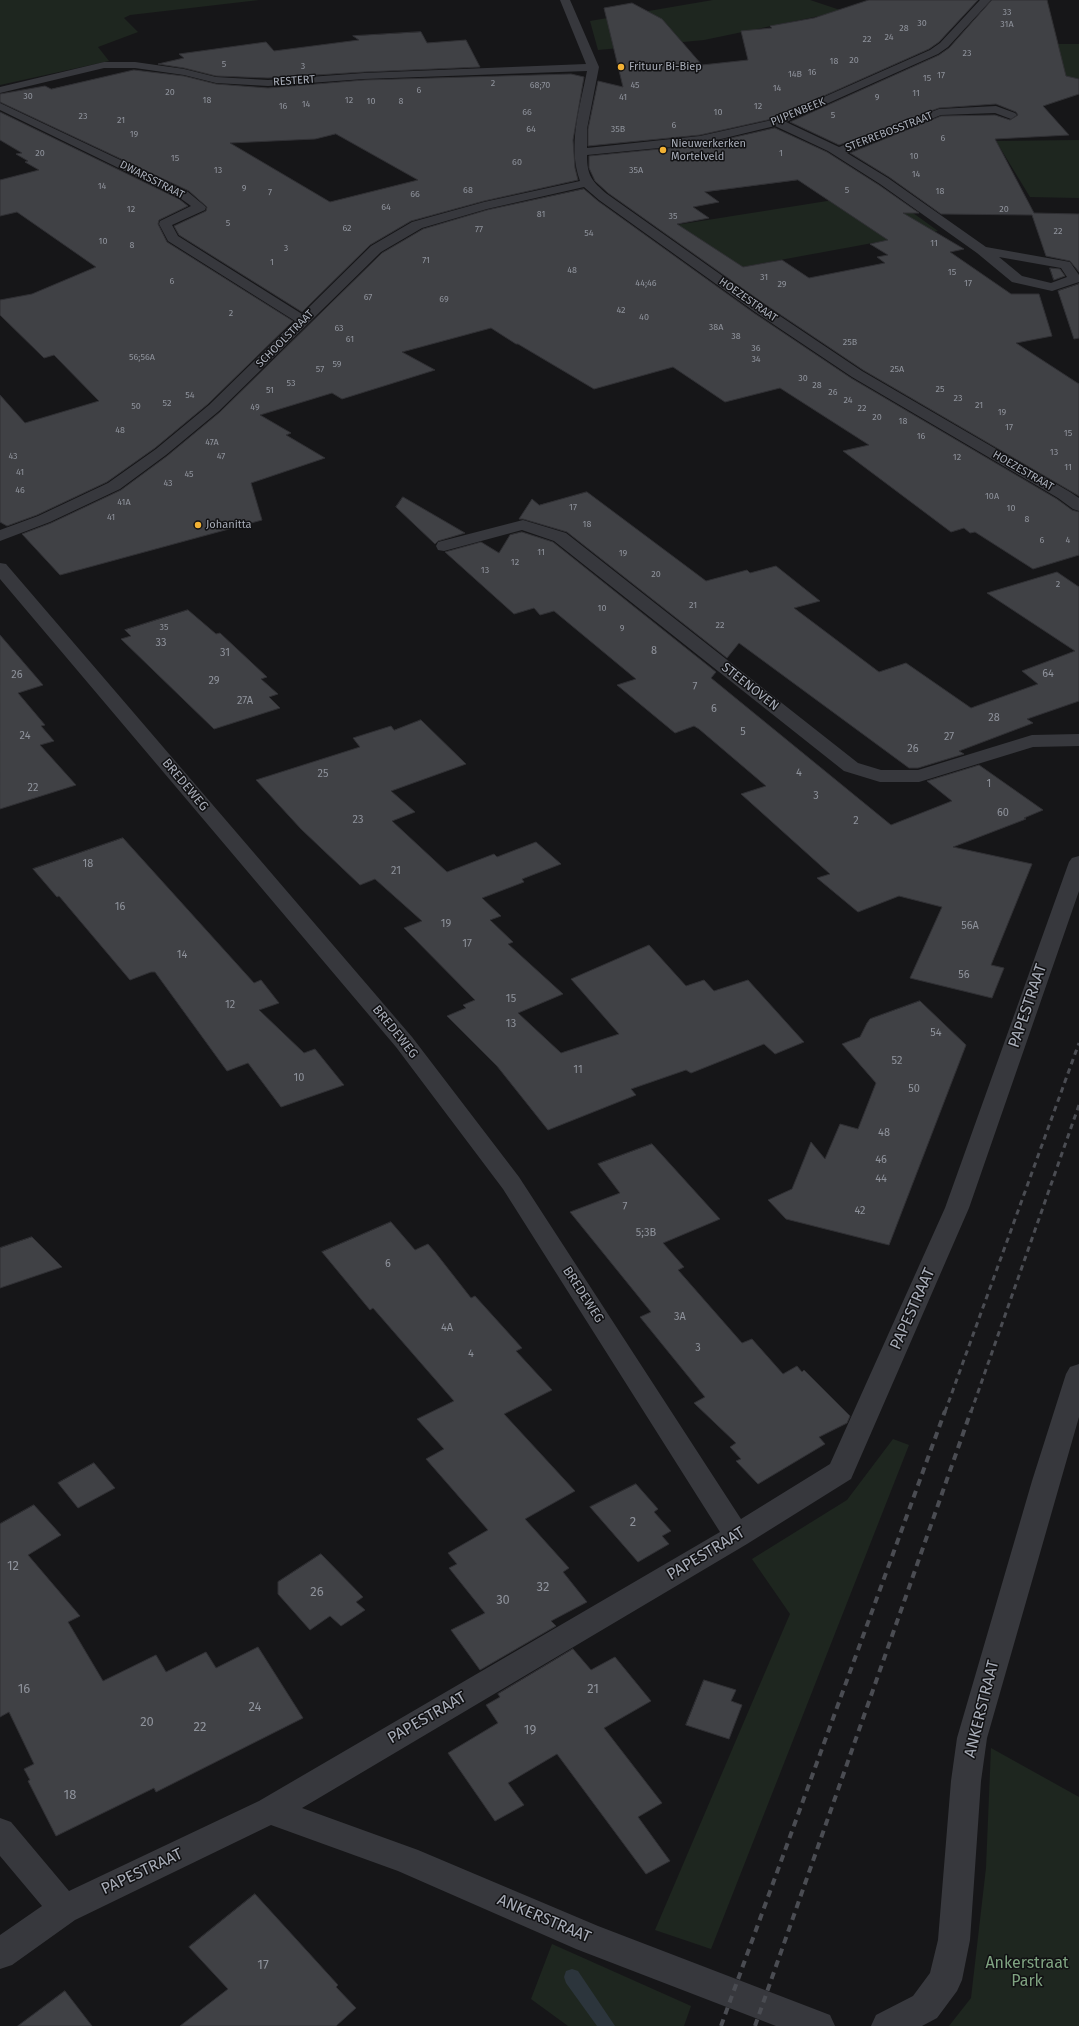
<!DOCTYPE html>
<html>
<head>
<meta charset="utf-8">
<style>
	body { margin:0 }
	canvas { display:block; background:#161618 }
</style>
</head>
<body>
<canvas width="1079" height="2026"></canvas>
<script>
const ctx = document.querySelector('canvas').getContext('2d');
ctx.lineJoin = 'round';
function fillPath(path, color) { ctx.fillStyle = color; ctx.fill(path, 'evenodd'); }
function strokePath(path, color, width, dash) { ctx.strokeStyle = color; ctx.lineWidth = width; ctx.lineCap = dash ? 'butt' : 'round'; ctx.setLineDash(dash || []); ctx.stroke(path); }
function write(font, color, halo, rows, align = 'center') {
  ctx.font = font + ' "Fira Sans",sans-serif'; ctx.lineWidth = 3; ctx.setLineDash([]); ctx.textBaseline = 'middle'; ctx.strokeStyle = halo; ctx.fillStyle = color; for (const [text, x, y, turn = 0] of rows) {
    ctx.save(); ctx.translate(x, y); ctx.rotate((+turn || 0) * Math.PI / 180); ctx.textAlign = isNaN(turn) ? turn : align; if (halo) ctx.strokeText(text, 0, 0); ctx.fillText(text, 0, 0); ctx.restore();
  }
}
fillPath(new Path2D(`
	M0 0H259L130 15 124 18 138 32 98 47 109 61 0 85Z
	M713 0H810L843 11 704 40 598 50 590 21Z
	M1026 44H1079V78H1051Z
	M1079 140V198L1030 197 996 141Z
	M884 192 938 231 720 271 657 228Z
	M893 1439 909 1445 711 1949 655 1930 790 1614 752 1559 847 1500Z
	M991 1748 1079 1797V2026H949L971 1998 986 1868Z
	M552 1944 691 2006 684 2026H568L531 1999Z`), '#1e261f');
fillPath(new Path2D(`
	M572 1969 578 1971 615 2026H597L566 1983 564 1977 566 1971Z`), '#2c353c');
const building = new Path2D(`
	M869 0H978L939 42 929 49 772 119 700 135 588 146V129L598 81 623 87 604 8 632 3 662 19 702 65 748 60 741 31 772 28 770 26 814 18Z
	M992 0H1047L1066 76 1079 79V94L1043 106 1069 135 995 139 1034 213 1079 214V272L1070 261 1046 256 1032 215 941 214 889 177 850 153 941 116 995 115 1010 120 1018 115 1016 112 996 104 939 108 839 145 790 122 939 55 949 48Z
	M421 32 427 43 466 40 480 67 364 72 268 78 216 76 184 68 158 64 184 58 179 54 266 42 274 51 359 40 353 36Z
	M134 70 184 76 216 84 268 88 364 80 571 74 584 77 573 140 575 168 578 180 484 201 411 221 370 245 302 312 179 235 174 226 206 211 207 207 189 191 0 102V94L45 86 51 89ZM336 134 418 180 330 202 230 143 315 139Z
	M0 112 179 199 188 206 159 220 158 224 167 242 293 321 208 404 155 448 107 482 37 515 7 526 0 522V395L25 423 99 401 54 355 44 358 0 315V300L32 294 96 267 17 212 0 216V180L39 170 25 162 28 161 16 154 22 153 0 140Z
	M775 128 827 152 879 185 919 213H903L964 249 950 252 1011 294H1039L1052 336 1016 343 1079 384V496L863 370 766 305 608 193 595 181 589 168V156L700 145ZM798 180 888 240 870 244 888 255 877 257 885 263 809 278 782 260 743 267 677 224 709 218 693 207 719 202 705 192Z
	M584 189 598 201 754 313 851 378 1057 499 1072 510 1079 512V555L1033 569 975 532 970 533 964 528 951 532 843 451 869 445 780 388 725 402 673 367 594 389 518 344H516L491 328 402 352 435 370 342 399 332 393 260 415 291 433 286 435 325 458 251 483 262 520 60 575 22 534 51 523 121 490 167 456 220 412 382 253 423 229 487 210Z
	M1050 268 1060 269 1065 276 1054 280Z
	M1079 284V338L1074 339 1058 291Z
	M587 492 706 581 747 570 750 573 776 566 820 601 794 608 879 672 906 663 971 708 1038 684 1022 671 1075 651 987 593 1057 572 1079 587V701L1027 719 1033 723 959 751 964 754 918 768H909L739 643 727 658 567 532 523 519H519L532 499 539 505Z
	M403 497 465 533 438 541 435 544 396 507Z
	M522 532 553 542 716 672 711 678 891 825 952 801 927 781 979 765 1043 810 1024 818 1026 819 953 847 1032 864 991 965 1004 968 992 998 910 978 942 907 899 896 858 912 817 878 830 874 741 794 766 786 699 729 694 726 675 733 617 685 636 679 554 611 540 615 534 608 514 614 445 552 481 542 499 553 510 535Z
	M188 610 216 634 220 633 267 677 261 679 278 694 269 697 280 708 214 729 121 639 131 636 125 630Z
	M0 635 43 685 18 693 45 725 41 726 54 741 40 745 76 785 0 809Z
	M421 720 466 764 391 791 415 812 392 821 447 872 494 854 497 857 536 842 561 864 522 879 524 882 482 898 501 916 490 920 513 942 508 944 563 994 518 1013 561 1053 619 1034 571 979 649 945 686 986 704 980 714 991 748 980 804 1042 775 1054 764 1044 691 1073 686 1070 631 1089 636 1095 548 1130 497 1066 447 1016 466 1008 463 1005 475 1000 404 928 422 921 375 879 360 885 301 829 256 780 360 747 353 738 391 726 394 730Z
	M123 838 254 983 261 980 279 1003 259 1010 304 1053 315 1049 344 1085 281 1107 248 1063 227 1071 155 972H151L130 980 59 896 57 897 33 869Z
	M920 1001 966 1045 889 1245 786 1219 768 1200 792 1189 811 1142 825 1159 840 1124 858 1129 876 1083 842 1044 860 1037 867 1023 870 1019Z
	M652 1144 720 1219 663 1243 684 1267 678 1270 742 1343 752 1339 783 1374 797 1366 802 1372 804 1370 850 1416 847 1423 819 1437 825 1444 758 1484 736 1461 741 1459 730 1447 736 1443 694 1403 705 1397 640 1317 651 1312 570 1212 620 1193 598 1164Z
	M391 1222 415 1250 428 1244 435 1252 471 1298 475 1296 522 1348 516 1351 552 1390 504 1414 575 1491 525 1519 569 1568 563 1572 587 1602 551 1621 556 1626 480 1670 451 1630 485 1613 449 1568 457 1564 448 1553 488 1530 426 1459 444 1449 417 1419 454 1401 373 1308 370 1310 322 1252Z
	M32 1237 62 1267 0 1288V1248Z
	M94 1463 115 1488 78 1508 58 1483Z
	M636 1484 658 1509 654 1512 671 1531 662 1536 669 1544 638 1562 590 1507Z
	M34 1505 61 1535 28 1555 80 1616 68 1622 103 1681 156 1655 166 1672 206 1652 216 1668 258 1647 303 1718 156 1792 154 1788 56 1836 28 1781 30 1780 24 1769 34 1764 9 1712 0 1717V1524Z
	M321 1554 363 1597 356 1602 365 1610 341 1626 330 1616 310 1630 278 1594V1582Z
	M573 1649 591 1670 615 1657 651 1701 604 1728 662 1803 638 1817 670 1861 646 1874 557 1754 508 1783 524 1805 495 1821 448 1753 498 1723 486 1705 500 1697 498 1694Z
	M704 1680 736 1690 731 1701 742 1705 729 1739 686 1725Z
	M255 1894 338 1985 336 1987 356 2008 336 2026H180L228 1989 189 1947Z
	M65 1991 92 2026H18Z`);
fillPath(building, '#404145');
strokePath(building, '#303034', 1);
fillPath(new Path2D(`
	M560 0H570L599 67 587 129V148L700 136 772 120 930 50 940 43 980 0H991L948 47 938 54 786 122 839 147 939 109 996 106 1015 113 1017 115 1011 119 995 113 941 115 847 153 888 178 986 247 1070 262 1079 275V282L1052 291 1012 282 977 253 880 184 828 151 775 126 700 144 587 155C587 176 592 181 607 194L765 306 862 371 1070 492 1079 498V511L1073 509 1058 498 852 377 755 312 599 200 584 187 487 209 422 228 381 252 219 411 166 455 120 489 50 522 0 541V530L38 516 108 483 156 449 209 405 295 321 168 241 159 224 160 221 191 206 180 198 0 110V103L188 192 206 207 205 210 172 225 178 236 302 314 371 246 412 222 484 202 580 181C567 146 580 107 587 71L364 79 268 86 216 83 184 75 135 68H104L0 93V87L104 62H135L184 69 216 77 268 80 364 73 586 64ZM999 257 1061 268 1067 277 1051 283 1022 276Z
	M523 520 566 533 858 763 881 770H918L1032 735 1079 734V746L1033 747 919 782H880L844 771 554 541 522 530 444 551 438 550 436 546 438 542Z
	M0 563 6 564 412 1037 519 1177 741 1519 830 1464 945 1208 1069 862 1072 858 1079 856V891L969 1208 851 1479 747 1544 302 1808 418 1850 598 1926 830 2015 835 2026H776L576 1949 398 1871 271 1825 75 1920 12 1965 0 1969V1935L42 1906 0 1856V1818L11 1822 69 1891 259 1801 720 1532 503 1189 396 1047 0 579Z
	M1079 1364V1417L987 1738 981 1781 970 1940 962 1980 957 1991 937 2018 922 2026H871L876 2015 913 1996 930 1973 938 1940 951 1781 957 1738 1032 1481 1066 1374 1070 1367Z`), '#37383d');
strokePath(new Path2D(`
	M945 1412 1079 1043
	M971 1412 1079 1105`), '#4a4c52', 3, [5.5, 4.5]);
strokePath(new Path2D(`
	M721 2026 945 1411
	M755 2026 971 1411`), '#4a4c52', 4, [7, 5.5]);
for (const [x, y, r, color] of [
	[621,67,4,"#f2b134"],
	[663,150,4,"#f2b134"],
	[198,525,4,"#f2b134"]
]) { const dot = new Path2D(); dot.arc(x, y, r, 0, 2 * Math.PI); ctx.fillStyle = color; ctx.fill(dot); strokePath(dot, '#111113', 1.5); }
write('9px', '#8e929b', null, [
	["33",1007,12],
	["30",922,23],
	["31A",1007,24],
	["28",904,28],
	["24",889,37],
	["22",867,39],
	["23",967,53],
	["20",854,60],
	["18",834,61],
	["5",224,64],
	["3",303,66],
	["16",812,72],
	["14B",795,74],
	["17",941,75],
	["15",927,78],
	["2",493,83],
	["68;70",540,85],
	["45",635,85],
	["14",777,88],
	["6",419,90],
	["20",170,92],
	["11",916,93],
	["30",28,96],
	["41",623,97],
	["9",877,97],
	["18",207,100],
	["12",349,100],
	["10",371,101],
	["8",401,101],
	["14",306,104],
	["16",283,106],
	["12",758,106],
	["66",527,112],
	["10",718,112],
	["5",833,115],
	["23",83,116],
	["21",121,120],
	["6",674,125],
	["64",531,129],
	["35B",618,129],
	["19",134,134],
	["6",943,138],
	["20",40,153],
	["1",781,153],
	["10",914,156],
	["15",175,158],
	["60",517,162],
	["13",218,170],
	["35A",636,170],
	["14",916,174],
	["14",102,186],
	["9",244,188],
	["68",468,190],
	["5",847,190],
	["18",940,191],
	["7",270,192],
	["66",415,194],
	["64",386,207],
	["12",131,209],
	["20",1004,209],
	["81",541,214],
	["35",673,216],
	["5",228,223],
	["62",347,228],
	["77",479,229],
	["22",1058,231],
	["54",589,233],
	["10",103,241],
	["11",934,243],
	["8",132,245],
	["3",286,248],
	["71",426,260],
	["1",272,262],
	["48",572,270],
	["15",952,272],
	["31",764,277],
	["6",172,281],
	["44;46",646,283],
	["17",968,283],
	["29",782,284],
	["67",368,297],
	["69",444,299],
	["42",621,310],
	["2",231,313],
	["40",644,317],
	["38A",716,327],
	["63",339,328],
	["38",736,336],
	["61",350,339],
	["25B",850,342],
	["36",756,348],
	["56;56A",142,357],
	["34",756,359],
	["59",337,364],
	["57",320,369],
	["25A",897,369],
	["30",803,378],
	["53",291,383],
	["28",817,385],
	["25",940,389],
	["51",270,390],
	["26",833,392],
	["54",190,395],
	["23",958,398],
	["24",848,400],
	["52",167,403],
	["21",979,405],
	["50",136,406],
	["49",255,407],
	["22",862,408],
	["19",1002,412],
	["20",877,417],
	["18",903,421],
	["17",1009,427],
	["48",120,430],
	["15",1068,433],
	["16",921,436],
	["47A",212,442],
	["13",1054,452],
	["43",13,456],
	["47",221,456],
	["12",957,457],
	["11",1068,467],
	["41",20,472],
	["45",189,474],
	["43",168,483],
	["46",20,490],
	["10A",992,496],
	["41A",124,502],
	["17",573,507],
	["10",1011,508],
	["41",111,517],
	["8",1027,519],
	["18",587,524],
	["6",1042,540],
	["4",1068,540],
	["11",541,552],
	["19",623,553],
	["12",515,562],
	["13",485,570],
	["20",656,574],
	["2",1058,584],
	["21",693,605],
	["10",602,608],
	["22",720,625],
	["35",164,627],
	["9",622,628]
]);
write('11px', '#a8adb8', '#111113', [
	["Frituur Bi-Biep",629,67],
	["Nieuwerkerken",671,144],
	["Mortelveld",671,157],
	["Johanitta",206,525]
], 'left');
write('11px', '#a8adb8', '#111113', [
	["RESTERT",294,81,-4],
	["PIJPENBEEK",798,112,-22],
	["STERREBOSSTRAAT",889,132,-21],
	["DWARSSTRAAT",152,180,27],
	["HOEZESTRAAT",748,300,35],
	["SCHOOLSTRAAT",285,339,-45],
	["HOEZESTRAAT",1023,471,30]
]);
write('11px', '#8e929b', null, [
	["33",161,643],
	["8",654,651],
	["31",225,653],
	["64",1048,674],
	["26",17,675],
	["29",214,681],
	["7",695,687],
	["27A",245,701],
	["6",714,709],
	["28",994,718],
	["5",743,732],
	["24",25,736],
	["27",949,737],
	["26",913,749],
	["4",799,773],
	["25",323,774],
	["1",989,784],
	["22",33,788],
	["3",816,796],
	["60",1003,813],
	["23",358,820],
	["2",856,821],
	["18",88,864],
	["21",396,871],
	["16",120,907],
	["19",446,924],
	["56A",970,926],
	["17",467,944],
	["14",182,955],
	["56",964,975],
	["15",511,999],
	["12",230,1005],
	["13",511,1024],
	["54",936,1033],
	["52",897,1061],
	["11",578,1070],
	["10",299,1078],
	["50",914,1089],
	["48",884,1133],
	["46",881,1160],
	["44",881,1179],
	["7",625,1207],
	["42",860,1211],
	["5;3B",646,1233],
	["6",388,1264],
	["3A",680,1317],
	["4A",447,1328],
	["3",698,1348],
	["4",471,1354]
]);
write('13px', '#a8adb8', '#111113', [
	["STEENOVEN",750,687,38],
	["BREDEWEG",185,785,50],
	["BREDEWEG",395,1032,51],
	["BREDEWEG",583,1295,57]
]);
write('13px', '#8e929b', null, [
	["2",633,1522],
	["12",13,1566],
	["32",543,1587],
	["26",317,1592],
	["30",503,1600],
	["16",24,1689],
	["21",593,1689],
	["24",255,1707],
	["20",147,1722],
	["22",200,1727],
	["19",530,1730],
	["18",70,1795],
	["17",263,1965]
]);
write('16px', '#a8adb8', '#111113', [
	["PAPESTRAAT",1028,1006,-71],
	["PAPESTRAAT",913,1309,-66],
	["PAPESTRAAT",706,1554,-31],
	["ANKERSTRAAT",982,1709,-76],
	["PAPESTRAAT",427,1718,-30],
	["PAPESTRAAT",142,1872,-25],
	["ANKERSTRAAT",544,1919,23]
]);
write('16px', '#7fa381', '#111113', [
	["Ankerstraat",1027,1964],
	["Park",1027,1982]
]);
</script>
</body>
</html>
